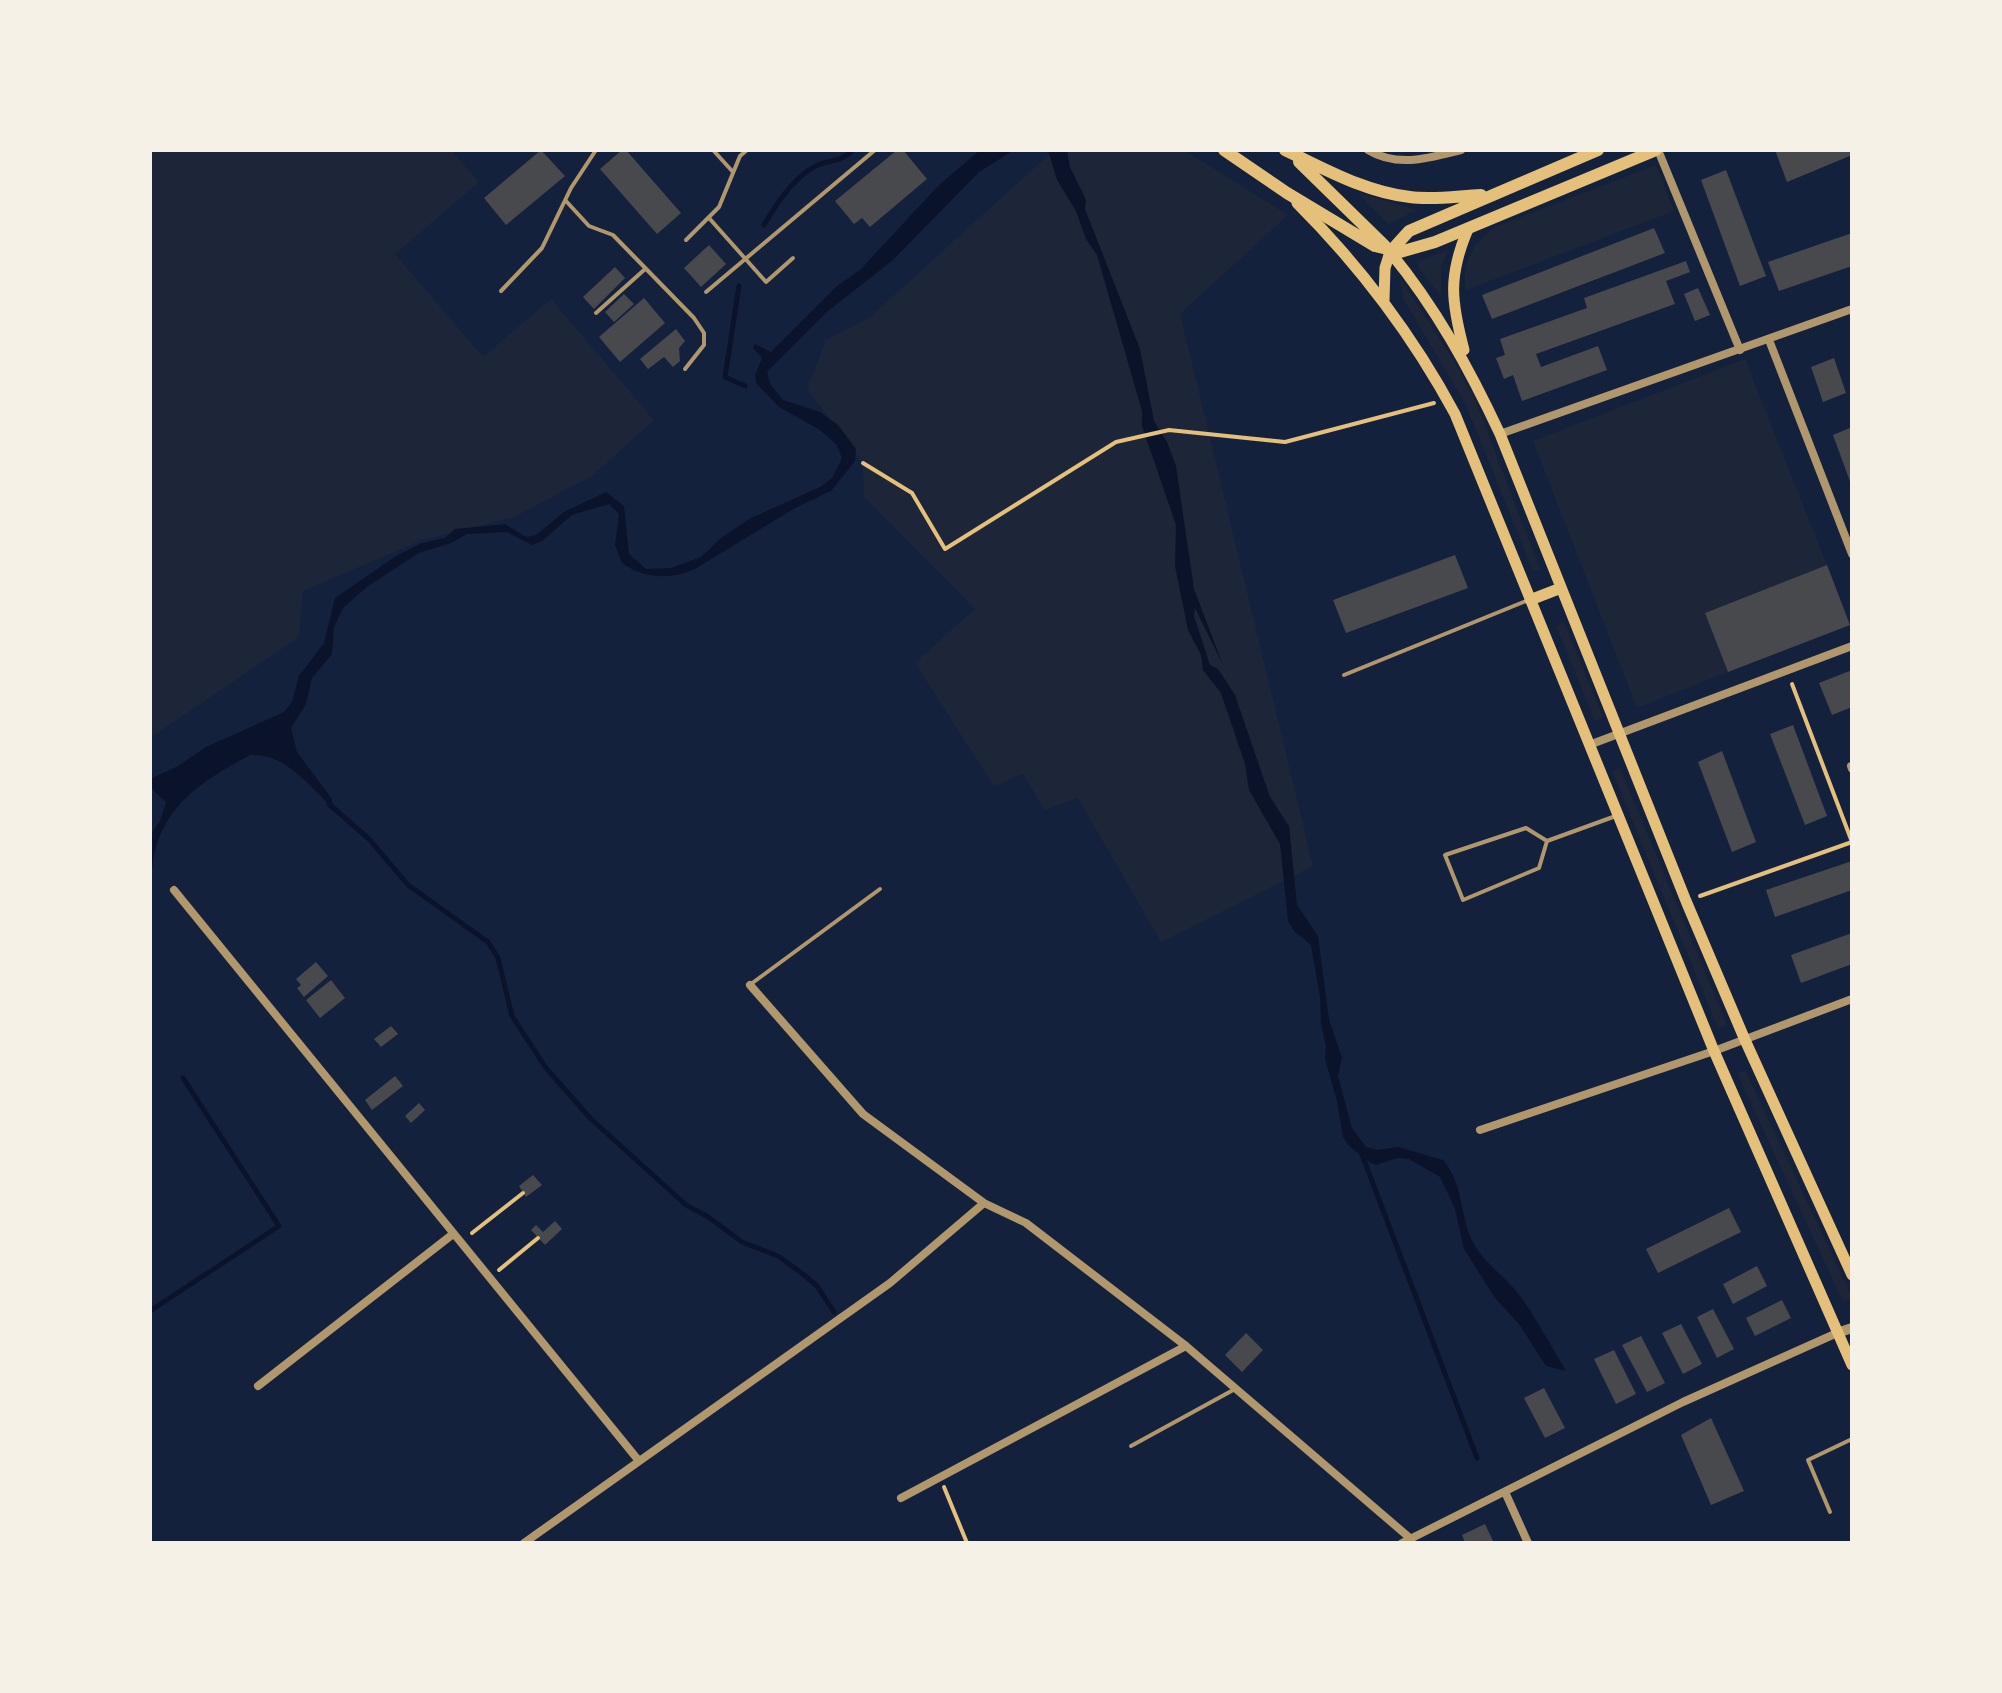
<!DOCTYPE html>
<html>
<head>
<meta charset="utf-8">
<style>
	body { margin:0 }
	#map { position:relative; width:2002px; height:1693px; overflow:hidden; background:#14213d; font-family:Commissioner,sans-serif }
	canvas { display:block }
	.frame { position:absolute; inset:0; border:152px solid #f6f1e7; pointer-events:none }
</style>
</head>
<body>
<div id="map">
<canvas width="2002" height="1693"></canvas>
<div class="frame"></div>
</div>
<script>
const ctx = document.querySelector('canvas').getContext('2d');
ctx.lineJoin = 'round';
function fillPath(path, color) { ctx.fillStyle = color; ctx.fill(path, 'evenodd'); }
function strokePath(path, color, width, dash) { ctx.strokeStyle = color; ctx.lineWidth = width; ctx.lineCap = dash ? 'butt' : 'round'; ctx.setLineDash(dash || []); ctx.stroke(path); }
fillPath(new Path2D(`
	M150 150H451L479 182 395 254 483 357 551 299 654 420 592 476 514 517 422 540 303 591 299 637 150 738Z
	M1054 150H1184L1288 215 1180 314 1313 866 1161 942 1078 798 1045 810 1023 774 994 786 915 663 975 609 864 497 863 463 807 389 826 340 868 319Z
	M1656 165 1674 211 1466 290C1461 260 1473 245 1495 227Z
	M1358 193 1417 210 1388 224Z
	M1448 250 1441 267V296L1419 269V261Z
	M1400 278 1456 364 1475 400 1540 569 1533 571 1466 405 1404 300Z
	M1745 359 1827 565 1705 613 1728 672 1637 708 1533 441Z
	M1564 622 1603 717 1595 721 1556 626Z
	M1620 768 1727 1025 1718 1028 1612 771Z
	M1745 1070 1852 1297V1299L1843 1302 1737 1073Z`), '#1d2539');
fillPath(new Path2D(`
	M980 150H1014L979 172 893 260 828 311 767 372 770 384 783 400 820 412 838 425 856 449 855 461 831 491 795 508 695 569C671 580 644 579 622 563L615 545 619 514 609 504 572 515 542 541 532 545 507 532 467 534 451 543 419 553 368 586 343 608 334 627 332 654 312 678 306 704 291 728 297 752 332 799 333 808C309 786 286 753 250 755 210 777 170 799 156 847 153 857 153 868 150 878V835L160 821 166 802C158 794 150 791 150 779L178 766 206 747 284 712 292 702 299 676 324 643 335 598 396 556 422 543 445 538 455 529 505 524 526 537 536 535 564 512 606 492 624 506 629 554 646 569 671 568 701 557 721 538 751 518 820 487 832 478 842 458 836 444 820 430 779 407 756 383 755 375 762 358 753 348 755 344 771 352 837 286 860 270 939 185Z
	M1048 150H1067L1070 167 1086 200 1085 209 1140 349 1154 421 1167 442 1176 466 1194 589 1223 665 1195 608 1194 616 1210 665 1218 669 1235 695 1270 797 1289 826 1297 905 1318 936 1329 1019 1342 1058 1338 1076 1352 1128 1366 1147 1377 1150 1398 1147 1443 1160C1465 1185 1459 1219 1475 1246 1485 1263 1504 1276 1517 1292 1534 1314 1551 1346 1566 1371L1546 1366 1519 1324 1495 1298 1464 1249 1455 1209 1440 1177 1409 1159 1398 1158 1376 1165 1369 1162 1349 1146 1343 1137 1337 1101 1325 1059 1326 1046 1321 1025 1320 997 1311 945 1294 931 1288 921 1280 844 1249 790 1245 764 1221 693 1203 670 1201 655 1188 630 1175 566 1176 525 1142 426V411L1097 255 1086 239 1076 211 1057 180Z`), '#0b132b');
strokePath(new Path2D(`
	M764 225C776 204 795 175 818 165 833 159 838 163 853 150
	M739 286 725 377 745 386
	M329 804 369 839 408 885 488 942 498 958 512 1016 546 1068 591 1119 686 1205 707 1216 742 1242 778 1256 803 1274 817 1286 834 1312
	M1361 1152 1477 1458
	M150 1311 279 1226 183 1078`), '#0b132b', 5);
fillPath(new Path2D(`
	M541 150 565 176 506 225 484 198Z
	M622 150H626L681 213 657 234 600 169Z
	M897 150H903L927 179 870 227 862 218 854 224 835 201Z
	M1775 150H1852V155L1787 182Z
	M1726 170 1766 276 1740 286 1701 180Z
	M1654 228 1665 253 1492 319 1482 295Z
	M1852 233V266L1779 291 1768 262Z
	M709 245 726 264 701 287 684 268Z
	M1686 261 1690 272 1666 281 1675 304 1536 354 1541 367 1598 346 1607 370 1522 401 1513 375 1504 379 1496 358 1505 355 1500 339 1587 308 1584 298Z
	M615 267 625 278 594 309 583 297Z
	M1698 288 1710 315 1695 321 1684 294Z
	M624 294 634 304 614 322 605 312Z
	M644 298 665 323 620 362 599 337Z
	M676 329 685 341 679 348 680 361 673 367 664 357 648 369 640 359Z
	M1834 358 1846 393 1823 402 1811 367Z
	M1852 427V487L1833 435Z
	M1455 555 1468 588 1346 633 1333 600Z
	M1827 565 1850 625 1728 672 1705 613Z
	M1852 670V707L1832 715 1819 683Z
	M1793 725 1827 816 1805 825 1770 734Z
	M1722 751 1756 842 1732 852 1698 762Z
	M1852 861V890L1775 917 1766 890Z
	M1852 933V964L1801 983 1791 955Z
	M316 962 328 976 304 997 297 988 301 985 296 979Z
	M331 980 345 998 320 1018 306 1000Z
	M391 1026 398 1034 381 1047 374 1039Z
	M395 1076 403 1086 372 1110 365 1100Z
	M419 1103 425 1110 411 1123 405 1116Z
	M533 1175 542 1185 526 1197 519 1186Z
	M1729 1208 1741 1232 1658 1273 1646 1249Z
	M555 1221 562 1229 545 1245 531 1230 536 1225 543 1232Z
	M1757 1266 1767 1286 1733 1304 1723 1284Z
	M1782 1300 1791 1318 1755 1336 1746 1318Z
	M1713 1309 1734 1349 1717 1358 1697 1317Z
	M1681 1324 1702 1364 1683 1374 1662 1333Z
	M1246 1333 1263 1350 1242 1372 1225 1355Z
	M1641 1336 1665 1383 1647 1392 1622 1345Z
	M1614 1350 1636 1394 1616 1404 1594 1359Z
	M1544 1388 1565 1428 1545 1438 1524 1398Z
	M1711 1418 1744 1491 1711 1505 1681 1435Z
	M1485 1524 1494 1543H1465L1462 1535Z`), '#48494c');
strokePath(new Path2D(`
	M863 463 912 493 945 549 1116 442 1169 430 1285 442 1434 403
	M1792 684 1852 842
	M1700 896 1852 842
	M472 1233 523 1193
	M499 1270 538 1238
	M944 1487 967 1543`), '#e5c07b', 4);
strokePath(new Path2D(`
	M713 150 733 172
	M566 201 589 226 613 235 694 318 704 333V345L685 369
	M709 218 766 282 793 258
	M686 240 719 207 740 156 747 150
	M501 291 542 248 571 188 596 150
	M706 292 875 150
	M596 313 644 270
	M1344 675 1526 601
	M1547 841 1539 868 1463 900 1445 855 1526 828 1547 841 1613 817
	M751 984 880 889
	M1131 1446 1235 1389
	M1830 1512 1808 1460 1852 1439`), '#b1986c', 4);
strokePath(new Path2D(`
	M1368 150C1398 168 1429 158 1461 150
	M1658 150 1740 350
	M1769 340 1852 554
	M1500 434 1852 309
	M1589 745 1852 646
	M1851 766 1852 769
	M174 890 639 1461
	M750 985 863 1114 984 1203 1026 1223 1186 1346 1411 1539
	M1480 1130 1714 1051 1852 999
	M258 1386 453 1234
	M1505 1492 1528 1543
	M901 1498 1186 1346
	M524 1543 890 1283 984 1203
	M1402 1543 1683 1402 1837 1333`), '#b1986c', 8);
strokePath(new Path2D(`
	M1837 1333 1852 1328`), '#b1986c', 10);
strokePath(new Path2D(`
	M1297 203C1361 267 1412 334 1455 414L1714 1051 1852 1365
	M1390 252C1436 308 1469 368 1500 434L1686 901 1745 1040 1852 1275
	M1384 300 1385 268 1390 252
	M1464 350C1451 301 1448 276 1468 229
	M1530 600 1561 588`), '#e5c07b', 11);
strokePath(new Path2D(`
	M1224 150 1287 193 1375 246 1400 252 1435 242 1656 150
	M1285 150C1325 169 1365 192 1410 197 1433 200 1458 196 1481 195
	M1299 162 1385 246
	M1390 252 1409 231 1598 150`), '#e5c07b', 12);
</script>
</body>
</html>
